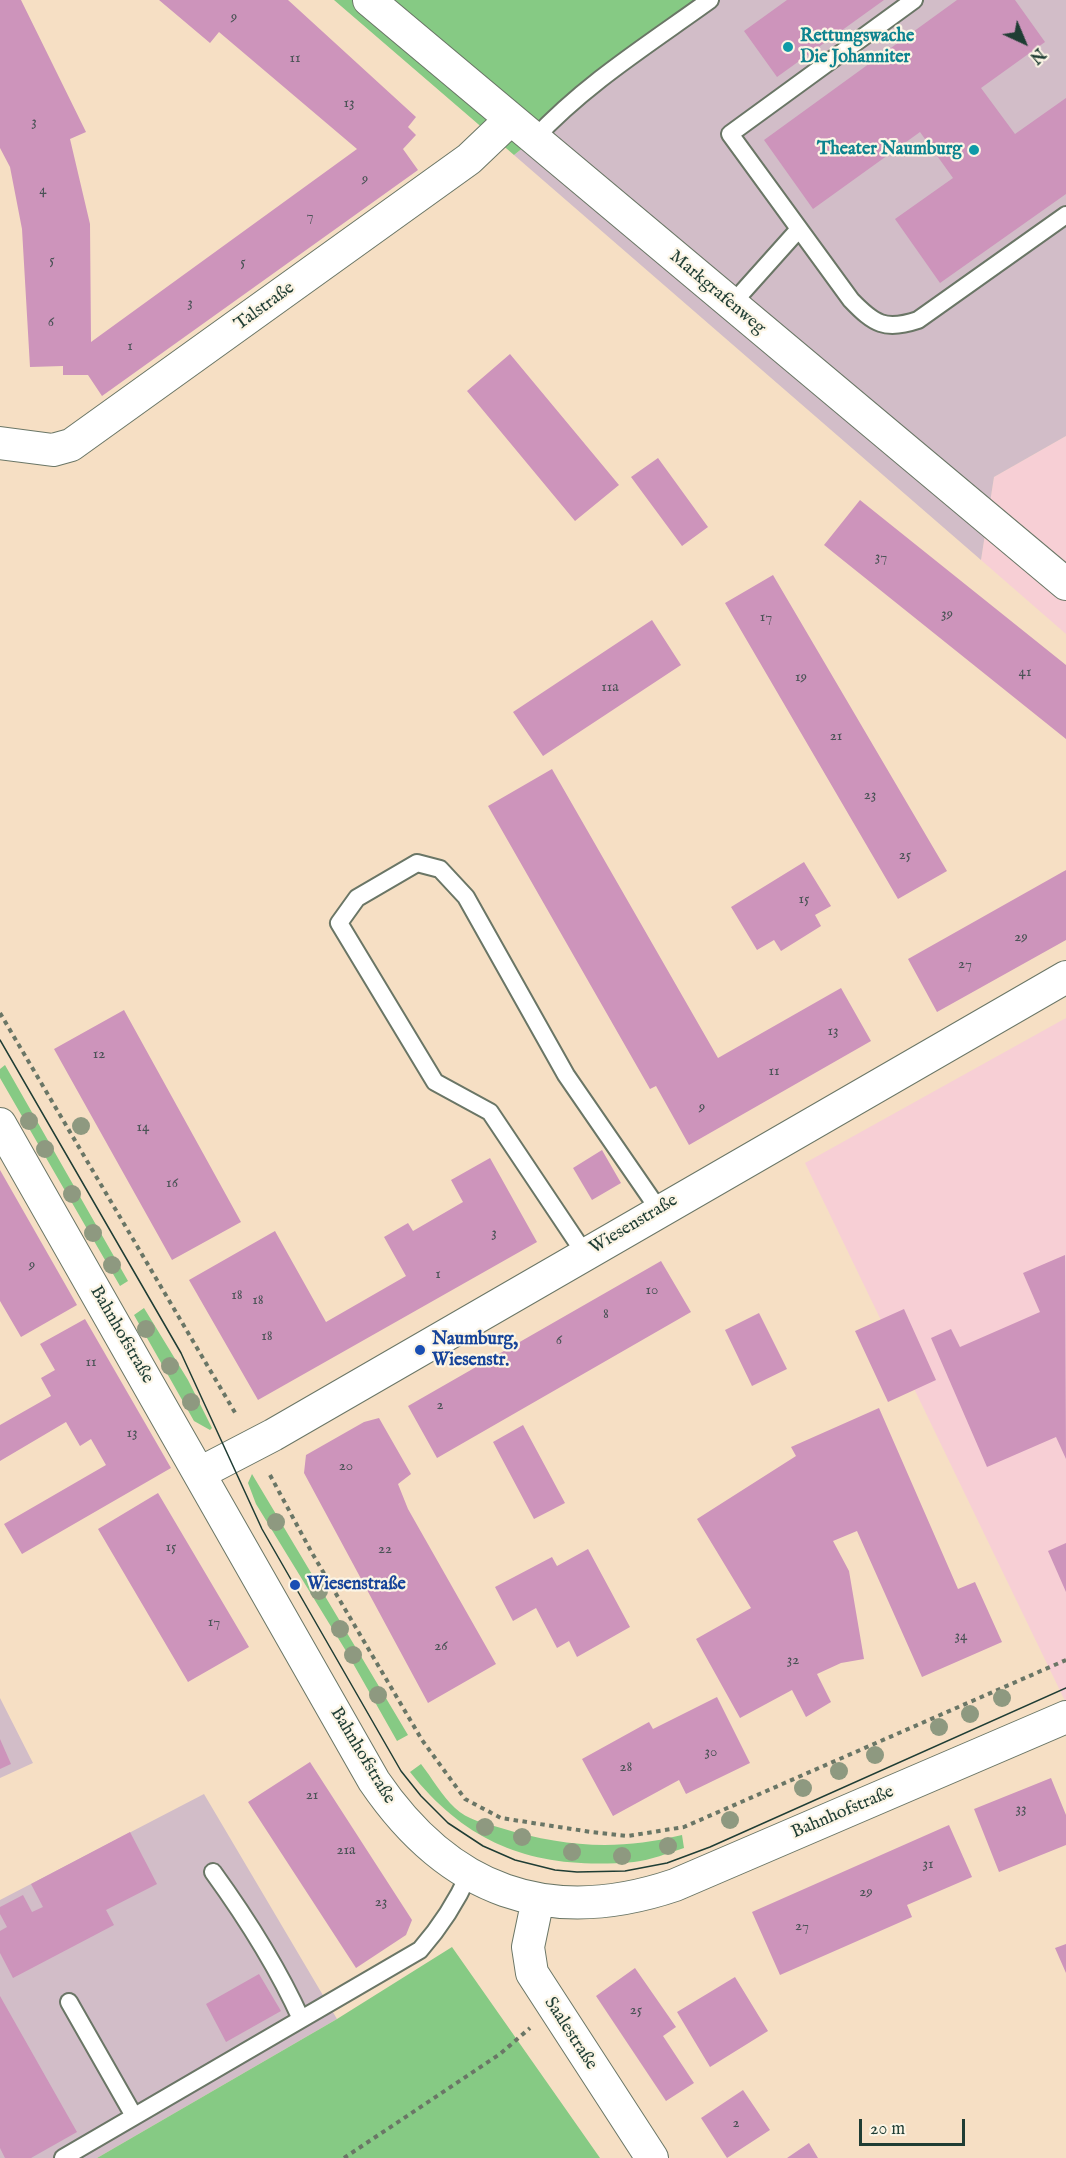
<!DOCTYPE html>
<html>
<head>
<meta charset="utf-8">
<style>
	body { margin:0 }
	#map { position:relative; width:1066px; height:2158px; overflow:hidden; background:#f6dfc4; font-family:"IM FELL English",serif }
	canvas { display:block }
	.north { position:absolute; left:994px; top:12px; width:60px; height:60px; -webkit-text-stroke:4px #fcf5e5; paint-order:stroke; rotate:136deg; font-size:16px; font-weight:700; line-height:24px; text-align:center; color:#1f3d34 }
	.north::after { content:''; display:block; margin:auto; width:21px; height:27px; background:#1f3d34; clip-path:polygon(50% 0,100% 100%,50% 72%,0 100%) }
	.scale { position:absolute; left:859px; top:2119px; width:106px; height:27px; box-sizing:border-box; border:3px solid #1f3d34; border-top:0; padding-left:8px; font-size:18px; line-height:21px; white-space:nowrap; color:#1f3d34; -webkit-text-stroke:4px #fcf5e5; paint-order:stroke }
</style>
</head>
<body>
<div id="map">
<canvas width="1066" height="2158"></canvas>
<div class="north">N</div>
<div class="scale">20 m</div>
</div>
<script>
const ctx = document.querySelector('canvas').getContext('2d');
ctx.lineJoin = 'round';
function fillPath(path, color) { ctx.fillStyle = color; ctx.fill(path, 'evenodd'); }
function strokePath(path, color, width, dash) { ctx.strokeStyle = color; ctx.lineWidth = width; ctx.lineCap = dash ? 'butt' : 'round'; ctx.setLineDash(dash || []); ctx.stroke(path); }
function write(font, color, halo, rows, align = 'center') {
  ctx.font = font + ' "IM FELL English",serif'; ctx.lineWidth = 4.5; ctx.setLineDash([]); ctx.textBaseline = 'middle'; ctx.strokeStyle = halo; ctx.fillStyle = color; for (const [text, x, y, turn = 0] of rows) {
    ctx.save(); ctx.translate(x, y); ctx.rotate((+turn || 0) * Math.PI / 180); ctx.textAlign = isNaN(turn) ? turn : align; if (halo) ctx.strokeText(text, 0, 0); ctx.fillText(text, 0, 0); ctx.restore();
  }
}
fillPath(new Path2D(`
	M1066 436V634L981 560 994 477Z
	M1066 1018V1703L805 1163Z`), '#f7cfd5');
fillPath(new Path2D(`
	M708 0H1066V436L994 477 981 560 514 155Z
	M0 1698 33 1763 0 1778Z
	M204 1794 337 2019 97 2158H0V1900Z`), '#d2bdc8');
fillPath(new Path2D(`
	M334 0H708L514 155Z
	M5 1065 128 1281 120 1286 0 1078V1069Z
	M144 1308 188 1380 212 1428 210 1430 194 1421 134 1315Z
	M252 1474 408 1735 397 1741 346 1651 256 1504 248 1483Z
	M421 1764C432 1778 442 1796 455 1808 467 1820 485 1823 501 1828 564 1847 618 1851 682 1835L684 1848C668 1853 651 1860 634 1862 539 1870 470 1848 410 1772Z
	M452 1947 600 2158H97L337 2019Z`), '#86ca84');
fillPath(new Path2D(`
	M0 0H21L86 132 70 139 90 224 91 342 357 149 219 32 210 43 159 0H288L416 117 408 127 416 135 403 149 418 170 102 396 88 375H63V366L30 367 22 229 10 167 0 148Z
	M787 0H884L777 77 744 31Z
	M957 0H1015L1045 42 981 88 1015 134 1066 98V194L940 283 895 219 953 178 920 132 813 209 764 140Z
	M510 354 619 485 575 521 467 391Z
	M658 458 708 527 682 546 631 477Z
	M860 500 1066 665V739L824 545Z
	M773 575 947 871 898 899 725 603Z
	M652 620 681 665 543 756 513 712Z
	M552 769 718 1058 841 988 871 1041 689 1145 656 1086 650 1089 488 806Z
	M804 862 831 906 815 915 821 926 781 951 774 940 757 950 731 907Z
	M1066 870V940L937 1012 908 959Z
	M124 1010 241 1222 172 1260 54 1049Z
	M602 1150 621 1183 592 1200 573 1168Z
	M490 1158 537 1242 258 1400 189 1280 275 1231 326 1322 406 1276 384 1237 408 1223 413 1231 463 1202 451 1180Z
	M0 1170 77 1305 21 1337 0 1301Z
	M1065 1255 1066 1459 1056 1437 987 1467 931 1338 951 1329 960 1347 1040 1312 1023 1273Z
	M661 1261 691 1312 437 1458 408 1406Z
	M904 1309 936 1380 888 1402 855 1331Z
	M759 1313 787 1369 752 1386 725 1330Z
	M85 1319 171 1468 22 1554 4 1524 106 1465 91 1439 80 1446 66 1422 0 1461V1425L51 1396 41 1378 55 1370 40 1344Z
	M879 1408 958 1589 975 1582 1002 1642 922 1677 857 1531 833 1541 849 1571 864 1659 841 1663 817 1674 831 1702 806 1717 792 1690 740 1718 696 1639 751 1608 697 1519 796 1456 791 1447Z
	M379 1418 411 1474 398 1484 408 1509 496 1664 428 1703 304 1473 306 1455 364 1422Z
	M523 1425 565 1503 534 1519 493 1442Z
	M158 1493 249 1647 188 1682 98 1529Z
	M1066 1543V1592L1048 1551Z
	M588 1549 630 1627 577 1657 569 1641 557 1648 536 1608 513 1621 495 1587 552 1557 557 1566Z
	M717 1697 750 1763 686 1794 679 1780 613 1816 582 1759 649 1722 653 1729Z
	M0 1739 11 1764 0 1769Z
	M310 1762 412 1920 406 1935 356 1968 248 1802Z
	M1051 1778 1066 1815V1845L999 1872 974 1809Z
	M949 1825 972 1877 907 1905 912 1917 780 1975 752 1912Z
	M130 1832 157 1884 106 1910 114 1925 13 1978 0 1953V1931L7 1927 0 1914V1907L23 1895 32 1912 43 1907 31 1884Z
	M1066 1944V1973L1055 1948Z
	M635 1968 676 2027 663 2036 694 2083 666 2101 596 1996Z
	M259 1974 281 2011 226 2042 206 2004Z
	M735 1977 768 2031 710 2067 677 2012Z
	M0 1996 77 2132 31 2158H5L0 2148Z
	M743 2090 770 2130 727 2158 701 2118Z
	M809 2143 818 2158H787Z`), '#cd94bb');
const service = new Path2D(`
	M914 0 730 134 851 300C874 324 885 331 918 320L1066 215
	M534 139C585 84 649 44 710 0
	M731 305 799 229
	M585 1254 490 1112 435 1082 339 923 357 898 417 863 440 869 466 897 566 1075 659 1210
	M213 1872C247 1919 277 1966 301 2019
	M69 2002 134 2116
	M63 2158 420 1950C441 1926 456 1903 469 1874`);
const minor = new Path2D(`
	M369 0 1066 584
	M0 443 53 450 71 445 469 159 511 119
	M0 1124 374 1781C449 1891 548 1928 675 1885L1066 1717
	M200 1473 273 1435 1066 977
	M538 1899 528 1947 532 1973 652 2158`);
strokePath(service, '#6a7666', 20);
strokePath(minor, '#6a7666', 34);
strokePath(new Path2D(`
	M0 1013 237 1416
	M270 1475 312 1553 422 1740 465 1799 501 1818 591 1832 628 1836 684 1827 1066 1660
	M344 2158 500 2054 530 2028`), '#6a7666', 4, [4.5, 4.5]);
strokePath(service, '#fff', 16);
strokePath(minor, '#fff', 32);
strokePath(new Path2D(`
	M0 1040 181 1353 262 1529 401 1771 421 1796 448 1823 483 1846 515 1860 555 1870 577 1872 625 1871 667 1863 710 1847 1066 1688`), '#1f3d34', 1.5);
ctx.fillStyle = '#8e9980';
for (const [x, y] of [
	[29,1121],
	[81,1126],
	[45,1149],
	[72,1194],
	[93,1233],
	[112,1265],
	[146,1329],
	[170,1366],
	[191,1402],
	[276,1522],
	[319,1591],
	[340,1629],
	[353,1655],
	[378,1695],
	[1002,1698],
	[970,1714],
	[939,1727],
	[875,1755],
	[839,1771],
	[803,1788],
	[730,1820],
	[485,1827],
	[522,1837],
	[668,1846],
	[572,1852],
	[622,1856]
]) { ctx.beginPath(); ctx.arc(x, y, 9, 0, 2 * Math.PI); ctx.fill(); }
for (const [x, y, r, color] of [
	[788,47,6,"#0f9aa8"],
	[974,150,6,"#0f9aa8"],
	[420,1350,6,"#1a4fb4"],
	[295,1585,6,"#1a4fb4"]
]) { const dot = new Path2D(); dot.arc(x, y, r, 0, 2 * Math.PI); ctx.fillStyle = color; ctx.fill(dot); strokePath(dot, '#fcf5e5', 2); }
write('15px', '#4a5356', null, [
	["9",234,18],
	["11",295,59],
	["13",349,104],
	["3",34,123],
	["9",365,180],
	["4",43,191],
	["7",310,217],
	["5",52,261],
	["5",243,263],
	["3",190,304],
	["6",51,323],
	["1",130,347],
	["37",881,558],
	["39",947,615],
	["17",766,618],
	["41",1025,673],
	["19",801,678],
	["11a",610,688],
	["21",836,737],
	["23",870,796],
	["25",905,856],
	["15",804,900],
	["29",1021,938],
	["27",965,965],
	["13",833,1032],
	["12",99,1055],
	["11",774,1072],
	["9",702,1108],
	["14",143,1128],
	["16",172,1184],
	["3",494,1234],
	["9",32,1266],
	["1",438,1275],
	["10",652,1291],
	["18",237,1296],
	["18",258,1301],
	["8",606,1315],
	["18",267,1337],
	["6",559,1341],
	["11",91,1363],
	["2",440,1406],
	["13",132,1434],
	["20",346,1467],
	["15",171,1548],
	["22",385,1550],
	["17",214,1623],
	["34",961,1637],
	["26",441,1647],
	["32",793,1661],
	["30",711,1753],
	["28",626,1768],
	["21",312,1796],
	["33",1021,1810],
	["21a",346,1851],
	["31",928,1865],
	["29",866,1893],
	["23",381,1903],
	["27",802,1927],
	["25",636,2011],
	["2",736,2124]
]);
write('bold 18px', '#0d838f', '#fcf5e5', [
	["Rettungswache",800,37],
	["Die Johanniter",800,58],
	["Theater Naumburg",962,150,"right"]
], 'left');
write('18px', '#1f3d34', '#fcf5e5', [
	["Markgrafenweg",717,293,40],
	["Talstraße",265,307,-36],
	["Wiesenstraße",634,1225,-31],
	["Bahnhofstraße",121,1335,60],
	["Bahnhofstraße",362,1756,59],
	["Bahnhofstraße",843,1813,-23],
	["Saalestraße",570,2034,57]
]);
write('bold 18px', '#164399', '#fcf5e5', [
	["Naumburg,",432,1340],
	["Wiesenstr.",432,1361],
	["Wiesenstraße",307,1585]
], 'left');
</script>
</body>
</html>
